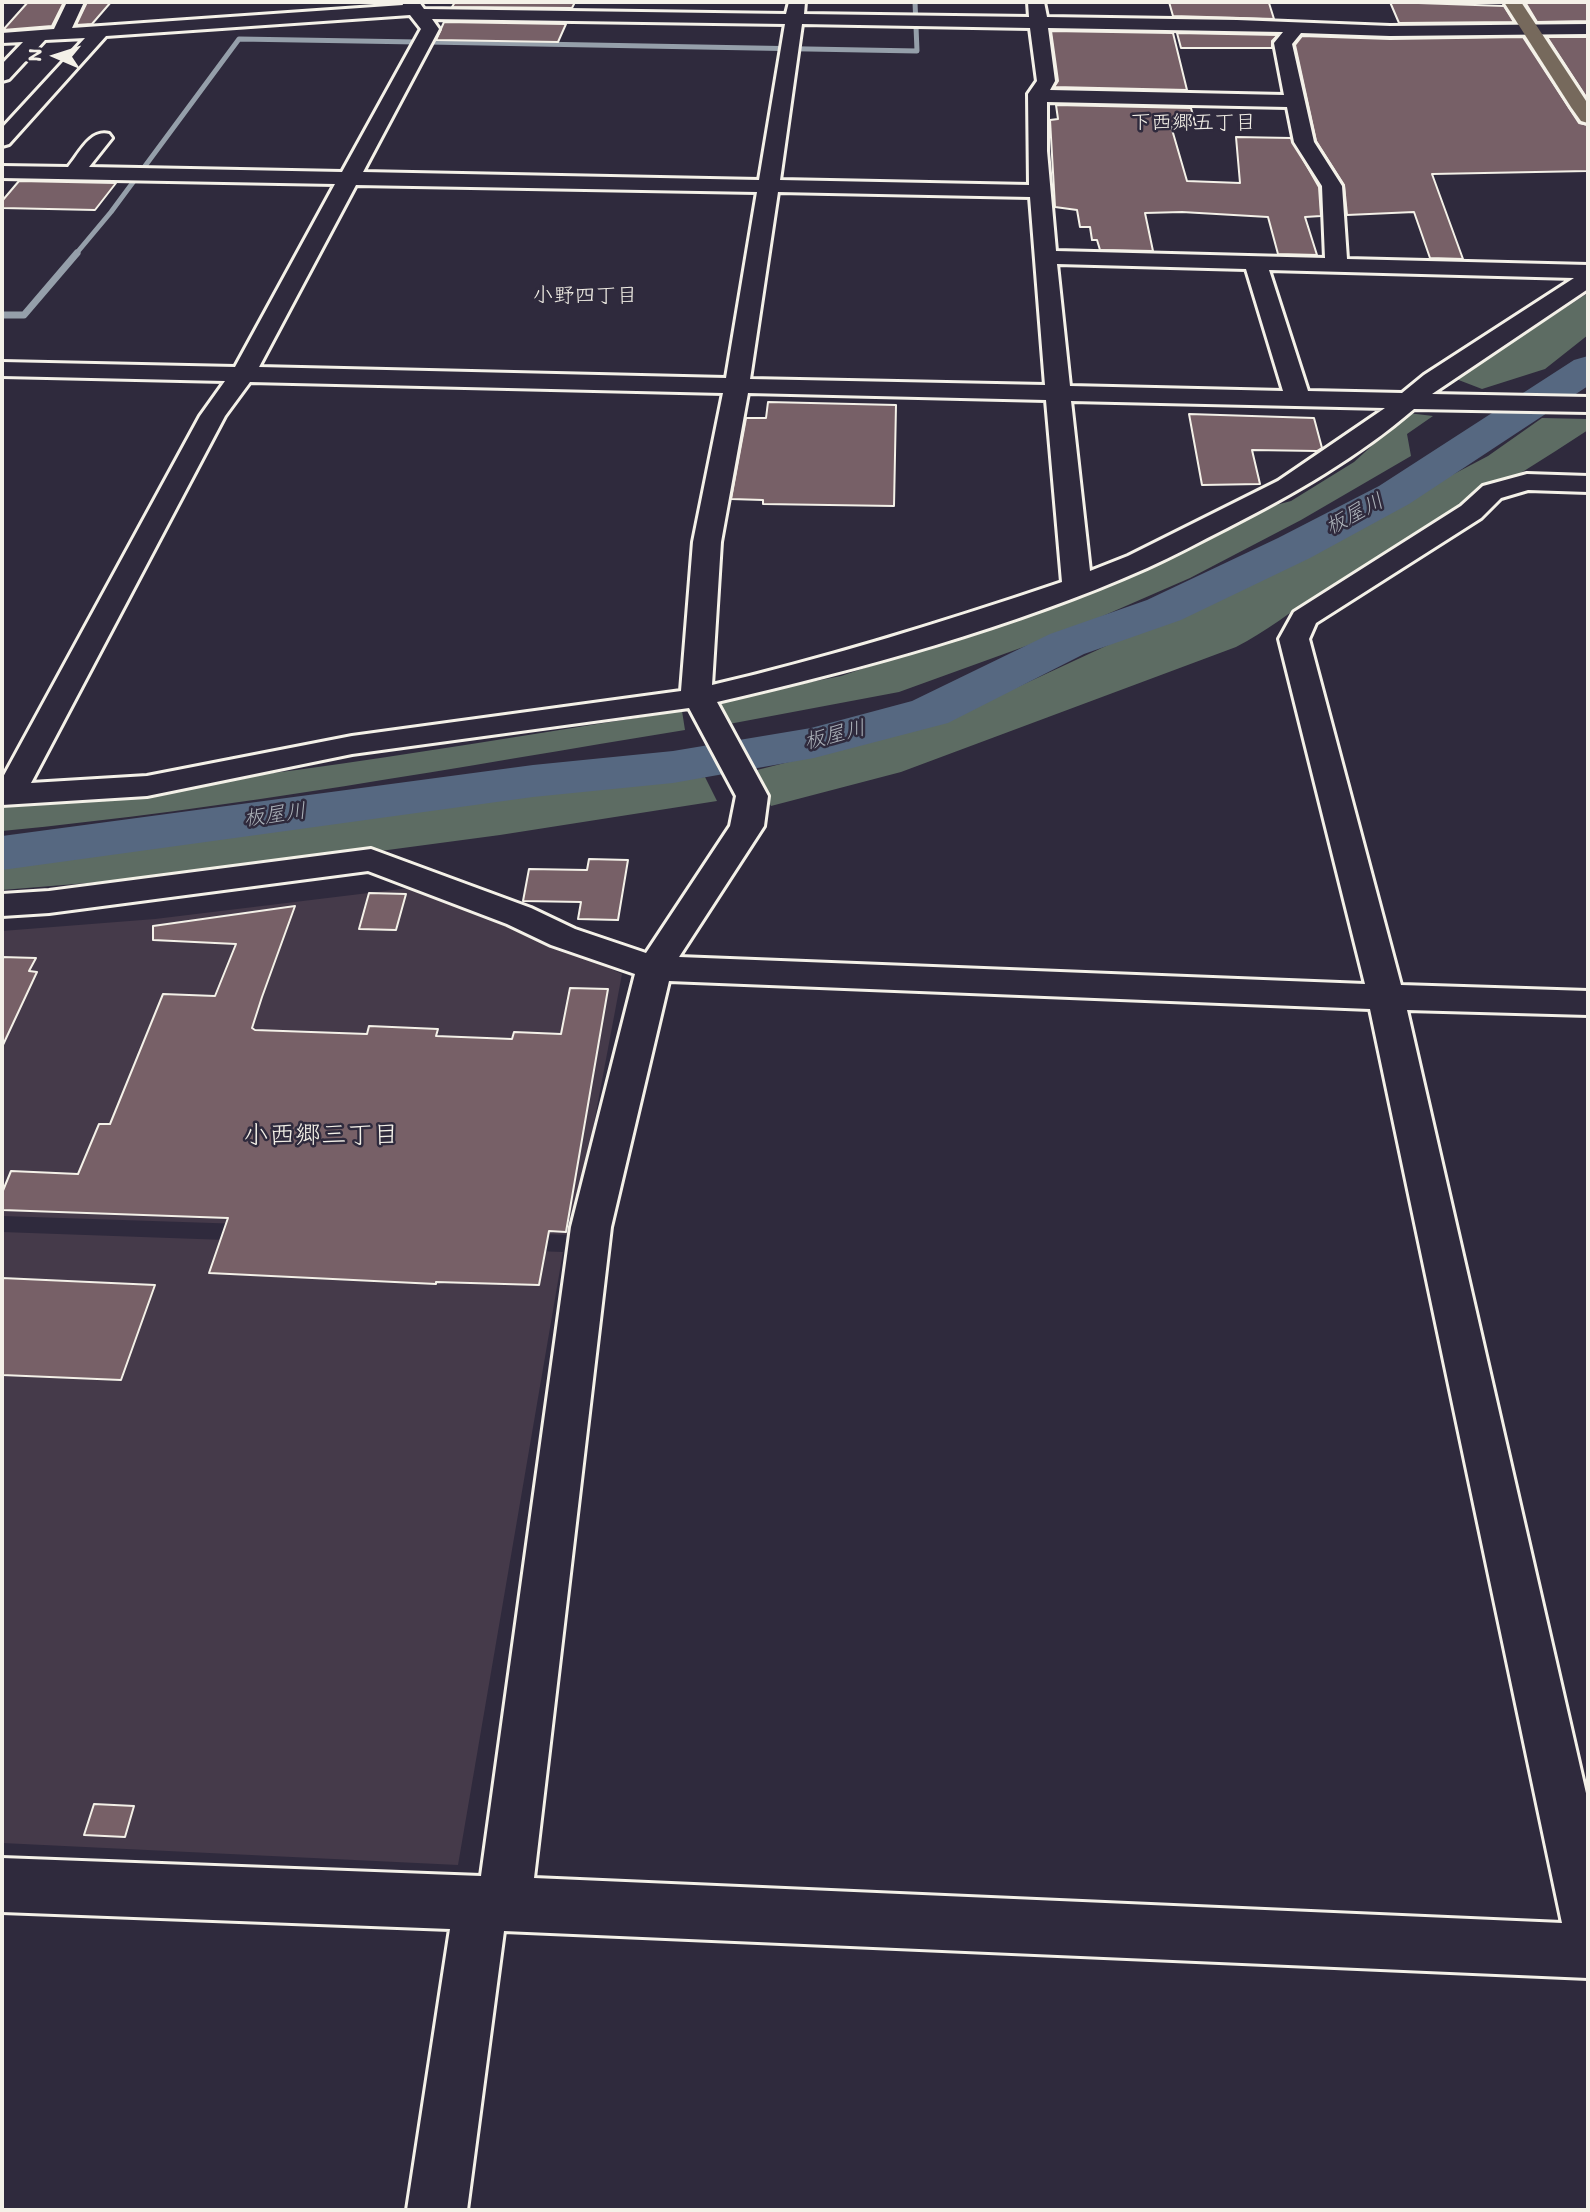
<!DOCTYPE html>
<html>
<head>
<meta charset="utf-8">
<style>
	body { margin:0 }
	#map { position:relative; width:1590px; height:2212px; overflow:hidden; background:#2f2a3d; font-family:Itim,sans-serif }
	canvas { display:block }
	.frame { position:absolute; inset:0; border:4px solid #f4f1e8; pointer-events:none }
	.north { position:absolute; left:21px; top:21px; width:70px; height:70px; -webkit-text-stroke:5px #2f2a3d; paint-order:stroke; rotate:273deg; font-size:19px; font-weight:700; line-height:28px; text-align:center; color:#f4f1e8 }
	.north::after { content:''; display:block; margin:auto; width:24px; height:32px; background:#f4f1e8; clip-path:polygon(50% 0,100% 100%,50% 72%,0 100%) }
</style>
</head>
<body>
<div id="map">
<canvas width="1590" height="2212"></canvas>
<div class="frame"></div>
<div class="north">N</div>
</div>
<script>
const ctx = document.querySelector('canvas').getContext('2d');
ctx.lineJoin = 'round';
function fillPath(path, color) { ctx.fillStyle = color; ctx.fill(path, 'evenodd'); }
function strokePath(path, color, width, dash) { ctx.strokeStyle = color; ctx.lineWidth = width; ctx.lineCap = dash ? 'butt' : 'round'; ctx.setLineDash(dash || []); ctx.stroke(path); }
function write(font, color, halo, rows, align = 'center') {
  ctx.font = font + ' Itim,"Klee One",sans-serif'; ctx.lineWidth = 5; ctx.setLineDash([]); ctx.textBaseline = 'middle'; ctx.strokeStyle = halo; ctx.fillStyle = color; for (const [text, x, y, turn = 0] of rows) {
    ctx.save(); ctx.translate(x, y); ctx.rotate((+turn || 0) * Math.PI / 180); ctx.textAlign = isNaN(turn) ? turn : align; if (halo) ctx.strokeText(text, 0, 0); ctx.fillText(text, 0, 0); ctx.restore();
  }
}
fillPath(new Path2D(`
	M426 886 622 974 573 1235 2 1216V931L155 919Z
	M2 1232 563 1252 458 1865 2 1843Z`), '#453a4a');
fillPath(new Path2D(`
	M1588 293V335L1545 369 1482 389 1456 379Z
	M1408 413 1433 416 1407 434 1411 456 1301 520 1190 578 1073 629 899 692 729 724 716 701 841 676 1076 597 1194 547 1261 509 1291 501 1354 462Z
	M1542 418 1588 419V430C1501 487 1412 540 1322 592 1292 610 1266 632 1236 647L901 772 771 806 753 771 912 731 994 698 1134 633 1228 593 1488 456Z
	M682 711 685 730C458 767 231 809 2 831V798C230 788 456 745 682 711Z
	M705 777 717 801 500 835 223 872 2 890V859L171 845 413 806Z`), '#5d6c63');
strokePath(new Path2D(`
	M428 42 917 51 915 2
	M75 255 111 212 239 39 417 42`), '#959faa', 5);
strokePath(new Path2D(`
	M2 315H24L77 253`), '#959faa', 7);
fillPath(new Path2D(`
	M1588 356V386L1409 504 1310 558 1181 620 1084 654 948 723 814 758 673 783 533 797 2 870V836L533 765 673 751 811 728 912 701 1050 634 1147 600 1278 538 1379 486 1574 360Z`), '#566881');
const building = new Path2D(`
	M28 2H64L52 26 3 30Z
	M87 2H111L92 24 76 25Z
	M455 2H575L572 8 452 7Z
	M1169 2 1269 3 1274 19 1173 16Z
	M1390 2 1504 6 1514 22 1399 23Z
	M1525 2H1588V21L1537 22Z
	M444 22 566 24 558 42 436 40Z
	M1051 31 1173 33 1187 90 1054 87 1058 81Z
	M1177 33 1278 35 1272 41V48H1181Z
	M1302 36 1390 39 1523 37 1579 123 1588 125V171L1432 174 1463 259 1430 258 1414 212 1347 215 1344 185 1316 141 1295 45Z
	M1547 37H1588V100Z
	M1056 105 1191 108 1196 127 1171 126 1187 181 1240 183 1236 137 1291 138 1319 187 1321 216 1305 217 1317 255 1278 254 1268 217 1182 212 1145 213 1153 251 1100 250 1097 240H1092L1090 227H1080L1077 210 1055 207 1050 120 1058 119Z
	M19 181 116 183 95 210 2 208V201Z
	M768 402 896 405 894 506 763 504V500L731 499 746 418H766Z
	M1189 414 1314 418 1322 448 1317 451 1252 450 1260 484 1202 485Z
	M589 859 628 860 618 920 578 919 581 902 523 901 529 869 587 870Z
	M369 893 406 894 396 930 359 929Z
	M295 906 262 997 252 1028 255 1030 367 1034 369 1026 438 1029 436 1036 512 1039 514 1032 561 1034 570 988 608 989 566 1232 549 1231 539 1285 436 1282V1284L209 1273 228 1218 2 1210V1193L11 1171 78 1174 99 1124H110L163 994 215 996 236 944 153 940V926Z
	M2 957 36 958 29 971 37 972 2 1047Z
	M2 1278 155 1285 121 1380 2 1375Z
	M94 1804 134 1806 125 1837 84 1835Z`);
fillPath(building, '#776067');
strokePath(building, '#f4f1e8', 2);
const minor = new Path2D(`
	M67 2H84L72 28 403 5 402 2H419L424 9 786 14 789 2H805L804 14 1029 17 1028 2H1044L1047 17 1237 20 1390 26 1588 24V34L1390 36 1301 33 1292 44 1314 142 1342 186 1347 259 1588 265V289L1432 394 1588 397V412L1414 409C1358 457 1294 494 1227 528 1201 541 1174 556 1147 568 1012 628 860 669 717 702L768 796 764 826 679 957 1365 984 1279 639 1294 612 1461 506 1483 486 1527 474 1588 476V492L1528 490 1501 498 1481 518 1316 623 1309 639 1401 985 1588 991V1015L1407 1010 1588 1802V1978L504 1931 467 2210H407L450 1929 2 1912V1858L481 1876 571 1227 635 974 551 945 507 924 368 871 49 913 2 916V894L49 891 371 849 531 908 575 929 646 953 730 826 736 796 689 708 352 754 147 796 2 805V779L200 416 225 381 2 376V362L235 367 335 184 2 178V166L68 167C79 154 90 129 109 134L112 138 89 167 342 172 421 29 410 15 106 36 9 144 2 146V128L85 38 45 40 9 79 2 81V64L23 42 2 43V33L54 29ZM432 19 785 24 759 180 363 172 439 29ZM802 24 1030 28 1037 81 1028 94 1029 185 780 180ZM1048 28 1283 32 1274 43 1284 95 1050 90 1055 81ZM1047 102 1287 107 1294 142 1322 186 1325 258 1056 251 1047 151ZM356 185 757 192 726 378 259 367ZM778 192 1030 197 1045 385 750 379ZM1057 264 1246 269 1283 391 1070 386ZM1269 270 1574 278 1424 375 1402 393 1308 391ZM250 382 723 393 693 542 681 691 352 736 147 776 31 783 225 416ZM748 393 1046 400 1062 582C947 621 831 657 712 685L721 542ZM1071 401 1385 408 1278 481 1128 556 1090 571ZM669 981 1370 1009 1562 1923 534 1878 611 1227Z`);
const major = new Path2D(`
	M1504 2H1521L1588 104V123L1581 121 1571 107Z`);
strokePath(minor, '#f4f1e8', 6);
strokePath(major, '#f4f1e8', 6);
fillPath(minor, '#2f2a3d');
fillPath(major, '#76695c');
write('21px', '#f4f1e8', '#2f2a3d', [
	["下西郷五丁目",1193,124],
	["小野四丁目",585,297]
]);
write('italic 21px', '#adb3ba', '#2f2a3d', [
	["板屋川",1355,515,-28],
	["板屋川",835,736,-14],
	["板屋川",275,816,-8]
]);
write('26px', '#f4f1e8', '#2f2a3d', [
	["小西郷三丁目",321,1136]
]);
</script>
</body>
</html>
